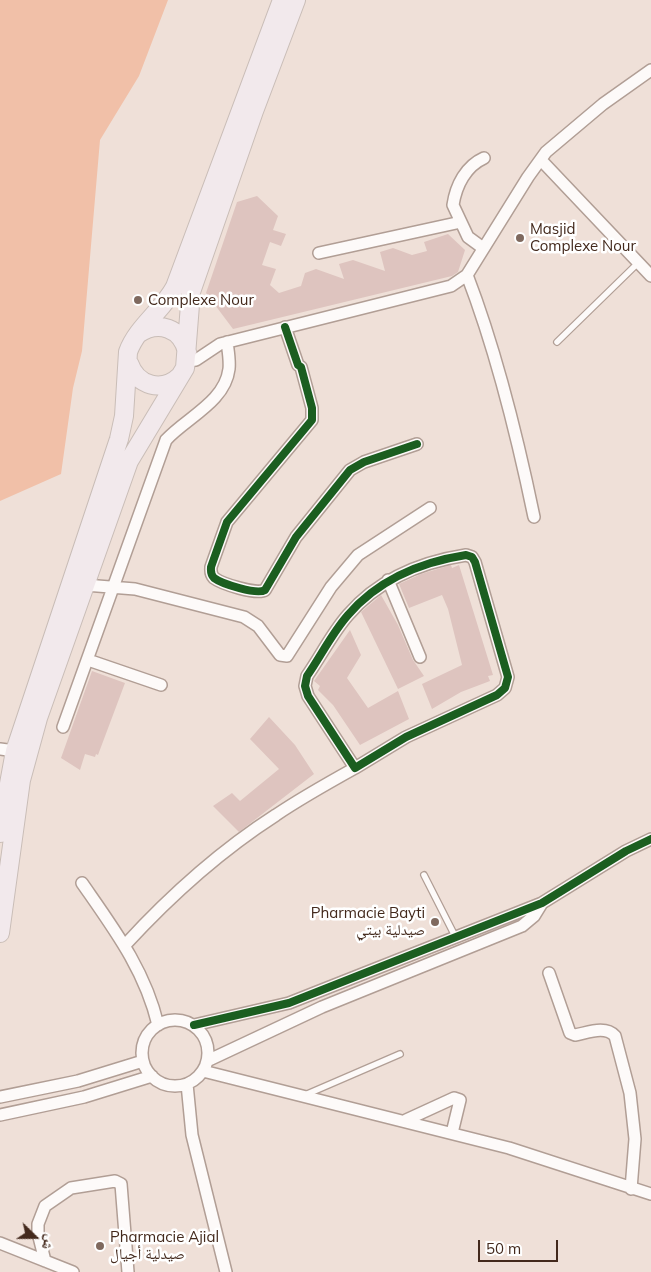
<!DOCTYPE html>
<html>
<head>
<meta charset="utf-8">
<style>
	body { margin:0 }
	#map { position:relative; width:651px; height:1272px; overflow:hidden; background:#efe0d8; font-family:Mulish,"Noto Naskh Arabic",sans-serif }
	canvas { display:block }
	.north { position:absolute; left:10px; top:1212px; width:50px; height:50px; -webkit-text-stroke:4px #fff; paint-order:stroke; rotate:112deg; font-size:14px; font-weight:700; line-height:20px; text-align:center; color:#43291c }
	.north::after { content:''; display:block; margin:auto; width:18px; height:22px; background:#43291c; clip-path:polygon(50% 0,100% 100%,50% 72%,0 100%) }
	.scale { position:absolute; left:478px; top:1240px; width:80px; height:22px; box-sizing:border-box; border:2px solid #43291c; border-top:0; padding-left:6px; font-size:15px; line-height:18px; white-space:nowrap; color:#43291c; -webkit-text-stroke:4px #fff; paint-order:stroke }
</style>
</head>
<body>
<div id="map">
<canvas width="651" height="1272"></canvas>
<div class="north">ش</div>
<div class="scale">50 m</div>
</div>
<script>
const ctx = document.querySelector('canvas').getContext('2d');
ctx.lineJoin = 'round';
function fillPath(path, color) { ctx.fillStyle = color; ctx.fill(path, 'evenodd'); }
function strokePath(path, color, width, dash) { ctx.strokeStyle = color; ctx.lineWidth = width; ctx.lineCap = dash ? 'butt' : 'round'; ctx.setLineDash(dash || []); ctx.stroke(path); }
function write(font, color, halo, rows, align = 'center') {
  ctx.font = font + ' Mulish,"Noto Naskh Arabic",sans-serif'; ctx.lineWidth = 5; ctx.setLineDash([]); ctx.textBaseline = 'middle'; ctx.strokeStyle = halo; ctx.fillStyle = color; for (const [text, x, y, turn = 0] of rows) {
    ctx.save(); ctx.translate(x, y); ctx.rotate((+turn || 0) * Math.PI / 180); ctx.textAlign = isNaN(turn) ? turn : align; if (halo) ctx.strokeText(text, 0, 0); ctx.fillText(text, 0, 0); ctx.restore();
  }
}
fillPath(new Path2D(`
	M0 0H168L139 76 100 140 82 351 73 388 61 474 0 501Z`), '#f1c0a8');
fillPath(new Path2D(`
	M257 196 278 216 273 230 286 234 281 246 270 242 262 265 276 269 270 285 279 293 301 286 305 273 316 269 344 279 339 264 353 260 385 271 380 252 393 248 412 255 427 251 424 242 448 234 465 250 458 272 452 276 233 329 206 293 237 202Z
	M451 565 452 568 459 565 493 675 488 676 490 681 461 692 432 709 422 684 462 665 448 609 442 595 409 608 399 584 421 574Z
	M381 595 398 625 413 660 424 676 398 689 361 612Z
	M350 630 361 655 347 678 368 708 398 691 409 719 360 745 333 705 318 690 320 686 314 681Z
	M92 671 125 683 98 755 96 754 95 757 85 754 80 770 61 758Z
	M269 717 295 745 314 774 239 832 213 806 232 793 240 801 279 769 250 739Z`), '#dec4bf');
const lane = new Path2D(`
	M557 342 638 263
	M424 875 455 936
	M305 1095 400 1054`);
const street = new Path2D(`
	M541 160 651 276
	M483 248 468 237 453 205C456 185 466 166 484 158
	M319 253 461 222
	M467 275 528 177 546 152 603 104 651 70
	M285 327 298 365 301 367 312 408V420L227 522 211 567C211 571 210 574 214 578 222 584 257 595 265 590L296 537 350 470 364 462 417 444
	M187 361 196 360 220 344 451 286 467 275C497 353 517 435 534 517
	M466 555 472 557 475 562 508 677 505 688 497 695 406 737 355 768 308 696 305 686 307 676C321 656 332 633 348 615 378 580 421 562 466 555Z
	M388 580 420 657
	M85 585 135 589 244 617 258 626 280 655 287 656 331 587 358 555 430 508
	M88 660 161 685
	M63 727 166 440C186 418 225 402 229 369 230 360 228 350 227 342
	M0 749 15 751
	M82 883C114 929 145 970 158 1025
	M125 945C170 896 220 851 276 815 301 798 328 783 355 768
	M549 973 570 1033 575 1035C587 1033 605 1025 615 1036L630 1093 635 1139 631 1189
	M142 1053a33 33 0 1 1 66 0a33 33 0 1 1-66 0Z
	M194 1025 289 1003 542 903 626 851 651 839
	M207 1061 322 1007 522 926 534 916 542 903
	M203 1071 509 1148 651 1194
	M187 1084 192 1135 226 1272
	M0 1097 78 1081 143 1061
	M0 1115 84 1097 152 1076
	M406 1120 454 1098 460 1100 452 1133
	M0 1243 73 1272
	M45 1261 38 1233V1224L45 1206 71 1188 115 1181 121 1184 128 1272`);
const primary = new Path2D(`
	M138 334C158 320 182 328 187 352
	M129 363C137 386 162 393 180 376
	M0 833 15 751 119 439 124 416 128 352C137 327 163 310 175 287L282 0
	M0 933 21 780 38 718 129 461 185 368 191 292 254 111 296 0`);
strokePath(lane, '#b19e95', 8);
strokePath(street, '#b19e95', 14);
strokePath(primary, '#c9bdb7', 20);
strokePath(lane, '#fdfaf9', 5.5);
strokePath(street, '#fdfaf9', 11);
strokePath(primary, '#f2e9ec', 18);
strokePath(new Path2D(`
	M285 327 298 365 301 367 312 408V420L227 522 211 567C211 571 210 574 214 578 222 584 257 595 265 590L296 537 350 470 364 462 417 444
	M466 555 472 557 475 562 508 677 505 688 497 695 406 737 355 768 308 696 305 686 307 676C321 656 332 633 348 615 378 580 421 562 466 555Z
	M194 1025 289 1003 542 903 626 851 651 839`), '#1b5e20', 8);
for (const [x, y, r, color] of [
	[520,238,5,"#7f695e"],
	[138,300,5,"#7f695e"],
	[435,922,5,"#7f695e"],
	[100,1246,5,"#7f695e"]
]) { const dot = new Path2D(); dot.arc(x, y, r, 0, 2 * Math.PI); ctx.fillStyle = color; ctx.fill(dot); strokePath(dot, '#fff', 2); }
write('15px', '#43291c', '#fff', [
	["Masjid",530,229],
	["Complexe Nour",530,246],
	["Complexe Nour",148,300],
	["Pharmacie Bayti",425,913,"right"],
	["صيدلية بيتي",425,930,"right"],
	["Pharmacie Ajial",110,1237],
	["صيدلية أجيال",110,1254]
], 'left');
</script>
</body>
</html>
